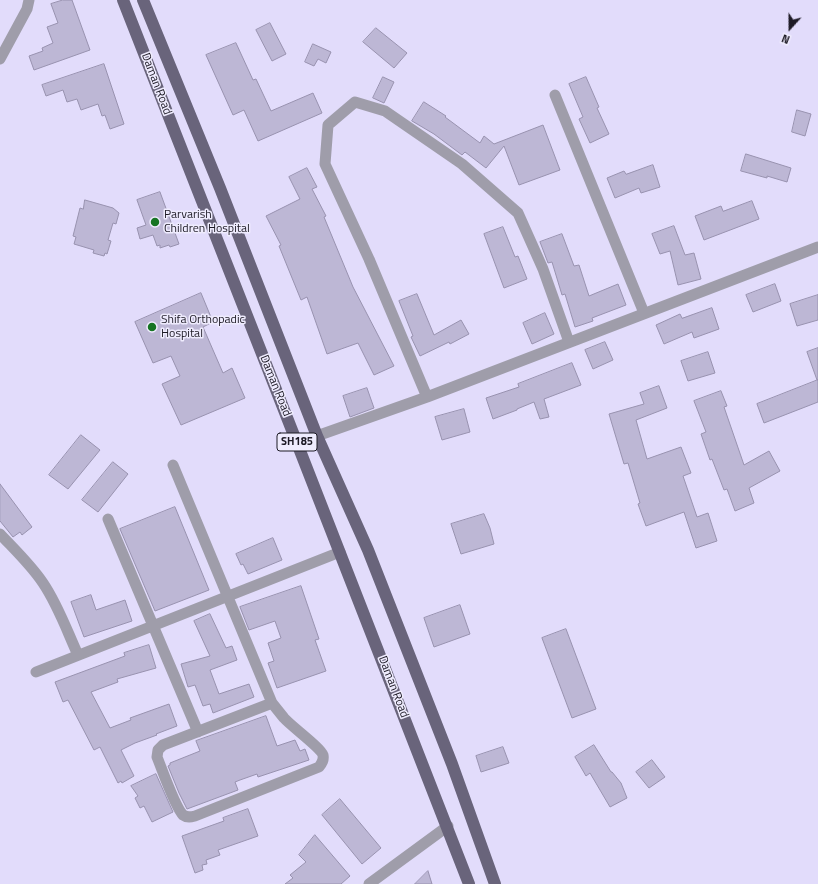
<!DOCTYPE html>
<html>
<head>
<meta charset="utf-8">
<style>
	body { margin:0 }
	#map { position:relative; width:818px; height:884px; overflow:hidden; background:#e2dcfb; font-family:"Titillium Web",sans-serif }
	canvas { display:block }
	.north { position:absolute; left:770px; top:8px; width:40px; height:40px; -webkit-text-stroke:3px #efecfe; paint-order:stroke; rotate:201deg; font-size:11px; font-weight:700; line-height:16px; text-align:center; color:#1d1a25 }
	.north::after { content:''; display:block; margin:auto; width:14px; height:18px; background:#1d1a25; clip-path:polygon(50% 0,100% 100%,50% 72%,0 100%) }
</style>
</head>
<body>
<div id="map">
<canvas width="818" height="884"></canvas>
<div class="north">N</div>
</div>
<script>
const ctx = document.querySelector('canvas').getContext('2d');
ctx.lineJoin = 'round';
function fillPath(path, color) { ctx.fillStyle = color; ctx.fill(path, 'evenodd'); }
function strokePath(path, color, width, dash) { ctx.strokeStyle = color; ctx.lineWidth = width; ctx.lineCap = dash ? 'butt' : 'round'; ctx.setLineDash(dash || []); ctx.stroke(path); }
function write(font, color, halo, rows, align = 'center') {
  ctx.font = font + ' "Titillium Web",sans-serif'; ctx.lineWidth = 3; ctx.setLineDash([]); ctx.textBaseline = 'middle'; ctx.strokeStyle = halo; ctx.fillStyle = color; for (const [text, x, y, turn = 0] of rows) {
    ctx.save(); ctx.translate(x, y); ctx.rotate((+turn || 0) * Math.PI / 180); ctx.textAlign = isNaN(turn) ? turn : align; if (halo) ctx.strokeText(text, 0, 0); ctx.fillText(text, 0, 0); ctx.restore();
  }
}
const building = new Path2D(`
	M63 0H72L90 50 34 70 29 56 43 51 42 48 53 43 47 27 58 23 51 4Z
	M270 23 286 54 272 61 256 30Z
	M376 28 407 53 394 68 363 42Z
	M236 43 253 80 256 79 271 111 313 93 322 113 258 141 244 110 233 115 206 55Z
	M313 44 331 52 326 63 318 59 314 66 305 62Z
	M104 64 124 124 110 129 105 115 102 116 98 104 81 110 77 99 67 102 63 90 46 96 42 85Z
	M383 77 394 82 384 103 373 98Z
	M586 77 599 107 597 108 609 134 590 143 579 119 583 117 569 84Z
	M424 102 446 116 445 117 480 143 484 136 494 144 543 125 560 170 519 185 504 146 486 168 465 152 462 155 434 134 412 121Z
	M797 110 811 114 805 136 792 132Z
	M746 154 791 168 787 182 767 176V178L741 171Z
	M653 165 660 187 641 193 639 188 615 198 607 178 624 171 626 174Z
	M307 168 317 187 312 189 326 216 324 217 353 287 394 366 374 375 358 343 327 354 307 297 301 300 279 246 281 245 266 216 300 199 289 177Z
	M160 192 179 244 170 247 169 245 160 248V245L157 246 153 235 140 239 137 228 146 225 137 200Z
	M85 200 113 208 119 213 116 224 113 223 108 240 111 241 107 254 105 253 104 256 93 253 94 250 74 244 76 237 73 236 80 208 83 209Z
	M752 201 759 219 704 240 695 216 721 206 723 211Z
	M674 226 685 255 694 253 701 279 678 285 670 251 660 254 652 234Z
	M503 227 515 257 518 256 527 279 504 288 484 234Z
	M562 234 574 266 579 265 589 296 618 284 626 305 592 318 593 321 575 327 565 294 562 295 552 262 548 263 540 242Z
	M775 284 781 301 753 312 746 295Z
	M201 293 213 322 203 327 223 373 232 368 245 398 181 425 162 384 180 376 171 356 153 363 135 322Z
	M417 294 434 335 461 320 469 334 450 344 449 342 420 356 411 337 413 336 399 301Z
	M818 295V320L797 326 790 304Z
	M712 308 719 329 694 338 692 332 664 344 656 325 680 314 682 318Z
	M545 313 554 334 532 344 523 323Z
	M605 342 613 360 593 369 585 350Z
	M818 348V380H817L807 352Z
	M708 352 715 373 688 381 681 361Z
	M572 363 581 385 544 399 549 417 540 419 534 402 517 409V410L493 419 486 398 519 387 518 384Z
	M818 380V402L764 423 757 404Z
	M659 386 667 408 636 420 647 459 681 447 691 473 683 476 697 517 708 513 717 541 696 548 684 512 646 526 638 504 640 503 628 463 624 464 609 414 644 404 640 393Z
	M367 388 374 408 350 417 343 396Z
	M721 391 727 406 724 407 744 465 769 451 780 471 749 488 754 503 735 511 727 489 724 490 712 459 710 460 701 434 706 432 694 401Z
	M464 409 470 432 442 440 435 417Z
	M81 435 100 450 68 489 49 475Z
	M113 462 128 474 98 512 82 500Z
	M0 484 32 527 22 535 20 532 13 537 0 521Z
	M175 507 209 590 155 611 120 529Z
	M484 514 490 528 494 544 461 554 451 524Z
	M273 538 282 560 248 574 243 564 241 565 236 554Z
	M301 586 319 639 315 640 326 671 277 688 268 663 274 661 268 643 281 638 275 621 249 630 240 607Z
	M91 595 96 610 125 600 132 621 84 637 71 602Z
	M460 605 470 634 434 647 424 618Z
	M210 614 226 648 232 646 237 660 210 670 219 694 249 684 254 697 213 713 210 704 203 706 195 685 188 687 181 664 210 656 194 621Z
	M566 629 596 709 572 718 542 638Z
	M149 645 156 668 117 679 118 682 91 692 110 728 131 720 130 718 169 704 177 726 156 734 157 735 135 743 121 750 134 776 122 783 121 781 118 783 100 747 94 750 68 700 63 702 55 682 125 656 124 653Z
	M266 716 277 746 295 740 300 751 305 749 309 760 258 777 257 774 240 780 235 782 238 790 187 809 179 793 168 766 170 765V763L200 751 196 741Z
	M594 745 611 772H612L621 783 627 798 610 807 590 773 586 776 575 757Z
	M503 747 509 763 481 772 476 756Z
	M652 760 665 777 649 788 636 772Z
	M156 774 173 812 152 822 144 806 140 808 135 798 138 796 131 786Z
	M340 799 381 848 362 864 322 815Z
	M248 809 258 836 218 850 220 855 206 860 207 864 202 865 203 870 195 873 182 836 224 821 223 818Z
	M315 835 350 876 341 884H285L293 878 290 875 306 862 299 855Z
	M428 871 432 884H415Z`);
fillPath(building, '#bdb7d5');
strokePath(building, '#9892af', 1);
strokePath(new Path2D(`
	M0 59 27 9 29 0
	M555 95 644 313
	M427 397 369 259 325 164 328 125 355 102 385 111 462 164 518 213 543 269 569 342
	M297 443 427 397 818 247
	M173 465 272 703C276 708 280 713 284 718 291 726 321 748 323 755 324 760 322 763 319 767L195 816C191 817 187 818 183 815 175 807 162 769 157 757L158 750 163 745 272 703
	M108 519 198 732
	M0 534C15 550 31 565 43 583 58 605 67 631 78 655
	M36 672 340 552
	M369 884 448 826`), '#9f9daa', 11);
strokePath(new Path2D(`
	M123 0 297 443 469 884
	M143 0 220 188 317 436 368 550 452 764 495 884`), '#69647b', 12);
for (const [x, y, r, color] of [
	[155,222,5,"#167423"],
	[152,327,5,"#167423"]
]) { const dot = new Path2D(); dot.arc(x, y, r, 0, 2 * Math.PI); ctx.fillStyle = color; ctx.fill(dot); strokePath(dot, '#efecfe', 1.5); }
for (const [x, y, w] of [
	[297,442,40]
]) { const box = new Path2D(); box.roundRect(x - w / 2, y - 9, w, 18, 3); ctx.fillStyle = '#efecfe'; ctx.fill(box); strokePath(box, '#1d1a25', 1); }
write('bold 11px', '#1d1a25', null, [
	["SH185",297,442]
]);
write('12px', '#1d1a25', '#efecfe', [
	["Daman Road",156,84,69],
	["Daman Road",275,386,68],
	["Daman Road",393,687,69]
]);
write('12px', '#1d1a25', '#efecfe', [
	["Parvarish",164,215],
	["Children Hospital",164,229],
	["Shifa Orthopadic",161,320],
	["Hospital",161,334]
], 'left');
</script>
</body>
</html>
